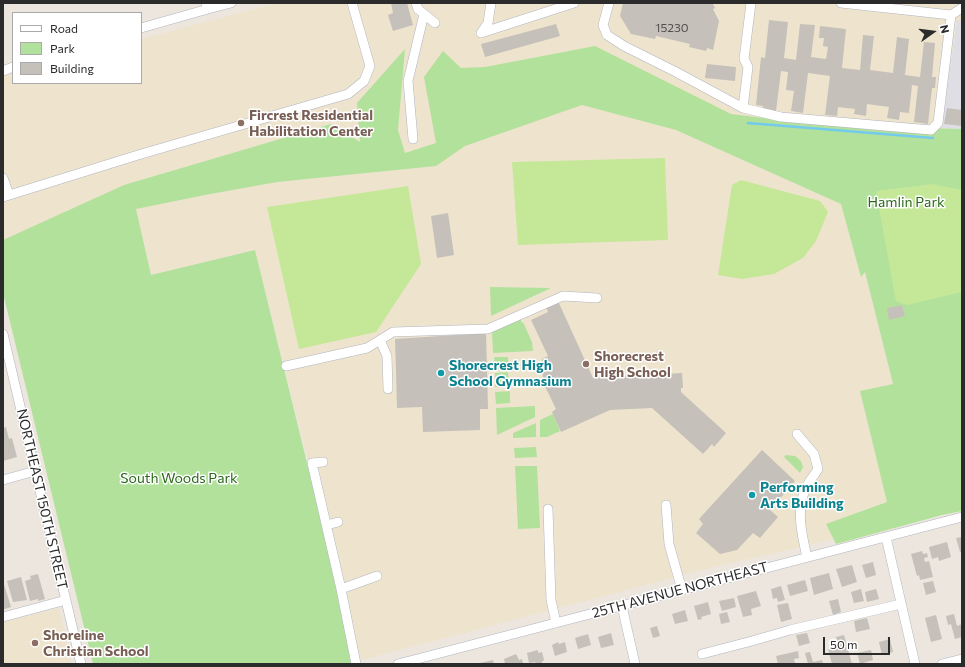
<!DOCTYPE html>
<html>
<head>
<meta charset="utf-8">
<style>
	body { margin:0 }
	#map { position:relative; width:965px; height:667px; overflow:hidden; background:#ece6de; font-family:Commissioner,sans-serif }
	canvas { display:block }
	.frame { position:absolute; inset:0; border:4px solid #2b2b2b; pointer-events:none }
	.legend { position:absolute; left:12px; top:12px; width:130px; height:72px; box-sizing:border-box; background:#fff; border:1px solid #aaa; margin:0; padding:5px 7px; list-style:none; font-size:12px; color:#2b2b2b }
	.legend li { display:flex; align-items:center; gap:8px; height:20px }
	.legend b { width:20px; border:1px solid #aaa }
	.north { position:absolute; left:913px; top:12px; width:40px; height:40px; -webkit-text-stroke:3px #fff; paint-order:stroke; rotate:76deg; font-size:11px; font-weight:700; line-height:16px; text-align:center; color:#2b2b2b }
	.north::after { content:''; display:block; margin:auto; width:14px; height:18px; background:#2b2b2b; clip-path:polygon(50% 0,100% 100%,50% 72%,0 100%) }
	.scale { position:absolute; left:823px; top:637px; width:67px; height:18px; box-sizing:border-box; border:2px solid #2b2b2b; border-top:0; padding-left:5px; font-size:12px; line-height:14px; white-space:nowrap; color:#2b2b2b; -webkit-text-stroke:3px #fff; paint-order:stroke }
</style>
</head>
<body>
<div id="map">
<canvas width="965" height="667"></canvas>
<div class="frame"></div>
<ul class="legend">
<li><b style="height:5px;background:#fff"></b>Road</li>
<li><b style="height:11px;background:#b2e19c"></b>Park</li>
<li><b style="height:11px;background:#c5c0b9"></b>Building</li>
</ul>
<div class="north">N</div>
<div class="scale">50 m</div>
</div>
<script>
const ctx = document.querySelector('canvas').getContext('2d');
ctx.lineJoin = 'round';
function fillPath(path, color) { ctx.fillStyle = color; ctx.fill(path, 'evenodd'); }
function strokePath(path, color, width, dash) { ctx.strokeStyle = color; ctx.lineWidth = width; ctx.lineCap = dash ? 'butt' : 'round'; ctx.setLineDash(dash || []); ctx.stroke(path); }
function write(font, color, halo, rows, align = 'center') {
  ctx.font = font + ' Commissioner,sans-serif'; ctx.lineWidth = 3; ctx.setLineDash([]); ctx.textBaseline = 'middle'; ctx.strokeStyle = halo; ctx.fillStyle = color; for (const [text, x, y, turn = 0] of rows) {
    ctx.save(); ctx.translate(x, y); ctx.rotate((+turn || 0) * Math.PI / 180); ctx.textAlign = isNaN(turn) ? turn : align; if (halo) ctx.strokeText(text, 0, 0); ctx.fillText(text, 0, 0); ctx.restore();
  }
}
fillPath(new Path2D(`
	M962 19V129L940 128 957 20Z`), '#e0dee5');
fillPath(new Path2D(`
	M277 3H962V19L957 20 938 148 832 140 926 518 710 568 358 661 255 250 151 275 136 210 3 243V74L13 72V83H141V39Z
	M59 608 71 664H3V621Z`), '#eee4ce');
fillPath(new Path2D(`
	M595 46 731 114 821 125 962 129V511L942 515 836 544 826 524 887 502 860 391 893 384 865 272 861 277 841 204 676 130 582 105 465 146 436 166 277 182 205 195 136 209 151 275 255 250 356 664H93L3 293V240L124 185 331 124 360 142 357 103 405 49 398 130 405 153 436 143 424 77 443 51 461 68 485 67Z
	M490 287 551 288 491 316Z
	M520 318 522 323 523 322 532 342 533 351 493 353 492 331Z
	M494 357H508L509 368 495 369Z
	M508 372 509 386 495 387V373Z
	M510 391V403L496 404 495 392Z
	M535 406V417L497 435 496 408Z
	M553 414 560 431 547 437H540V420Z
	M536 423V437L513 438V433Z
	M536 447 537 457 515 458 514 448Z
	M786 455 795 456 801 461 803 467 800 473 784 457Z
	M515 466H537L540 528 518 529Z`), '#b2e19c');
fillPath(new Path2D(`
	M665 158 668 240 518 245 512 162Z
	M741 180 820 201 828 212 816 241 803 258 774 274 742 279 718 275 732 185Z
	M932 184 962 190V292L907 305 896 301 876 191Z
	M408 186 421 264 376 332 299 349 267 207Z`), '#c5e898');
strokePath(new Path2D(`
	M748 123 933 138`), '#74caec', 2.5);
fillPath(new Path2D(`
	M391 3H407L413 25 393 31 388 15 393 13Z
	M623 3 713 4 715 8 713 9 719 21 713 50 707 48 706 51 689 47 690 44 656 36 655 39 631 34 620 16Z
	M769 20 788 22 784 58 796 60 800 24 815 25 811 57 826 59 828 47 823 46 824 38H819L820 26 846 29 842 68 860 70 863 35 874 36 870 70 893 73 897 37 909 39 905 75 920 77 924 42 935 43 932 77H936L935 88H932L928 124 914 122 918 86 912 85 909 113 900 112 899 120 887 118 889 107 867 104 866 116 854 114 855 109 838 107 837 116 825 115 830 76 808 73 803 113 791 111 794 91 786 90 788 72 781 71 776 111 763 110V106L756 105 761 57 765 58Z
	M556 24 560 36 485 57 481 44Z
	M707 64 736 67 735 81 705 78Z
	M947 108 962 110V126L944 124Z
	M448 213 454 255 437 258 431 216Z
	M558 301 593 378 682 373 683 388H681V392L726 433 714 447 712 444 703 454 652 408 610 410 561 432 552 412 556 409 543 382 542 359 548 356 531 320 548 312 546 307Z
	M902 305 905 316 889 320 887 308Z
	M486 333 488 409H480V430L423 432 422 407 397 408 395 339Z
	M6 427 9 439 12 438 17 457 3 461V428Z
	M762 450 795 481 770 510 778 517 760 538 753 533 737 550 720 554 696 533 703 524 699 519Z
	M962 537V552H960L956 538Z
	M947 542 951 557 939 561 938 557 932 559 929 547Z
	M922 551 923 554 927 553 928 557 924 558 925 562 929 561 933 577 920 580 919 575 917 576 911 554Z
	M873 562 876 575 866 578 862 565Z
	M852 565 857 582 842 587 836 569Z
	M829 573 833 589 814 595 810 578Z
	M38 574 45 599 38 601V599L30 601 25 581 31 579 30 576Z
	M21 577 27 600 13 602 7 581Z
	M805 580 808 591 790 596 787 585Z
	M3 581 11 607 5 609 3 608Z
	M933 581 936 592 926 595 923 583Z
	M781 586 785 600 778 602 777 598 773 599 771 589Z
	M861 589 864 601 854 603 851 592Z
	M876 589 879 599 867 602 865 592Z
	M756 591 761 606 751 609 752 615 743 617 737 596Z
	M734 598 736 607 722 611 719 601Z
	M838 599 841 612 833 615 829 601Z
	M708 602 711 614 701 617 702 619 698 620 694 606Z
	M788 603 792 619 781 622 777 605Z
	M685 610 688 621 675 624 672 614Z
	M727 612 730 622 721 624 719 614Z
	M954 614 957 626 962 624V637L955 639 951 624 948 625 946 616Z
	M936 615 942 639 931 642 925 618Z
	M867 618 870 629 856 632 854 621Z
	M657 626 660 636 653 638 650 628Z
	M611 633 614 645 601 648 598 637Z
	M807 633 810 643 799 646 796 635Z
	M588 634 591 645 578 649 575 638Z
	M844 635 852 664H832L828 649 838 646 836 637Z
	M890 639 893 652 882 655 879 642Z
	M558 642 559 644 565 642 567 652 555 656 552 645Z
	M538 650V653L542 652 544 660 542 662V664H536L535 662 529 663 527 653Z
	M871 650 873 660 860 664 857 653Z
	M798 651 799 658 794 659 795 664H778L776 656Z
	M810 652 813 662 822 660 823 664H808L805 653Z
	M516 654 519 660 522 659 523 664H505L504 659Z
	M493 660 494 664H480V663Z`), '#c5c0b9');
const minor = new Path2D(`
	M416 3 418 9 435 23
	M609 3 603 25 607 35 624 46 676 72 743 108 781 117 931 130 938 123 951 15
	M841 3 951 15 962 8
	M208 9 231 3
	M141 28 208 9 206 3
	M481 33 574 3
	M481 33 488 23 491 3
	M3 71 13 67
	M743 108 748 67 744 59 751 3
	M413 139 408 81 424 14
	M3 178 9 195
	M3 197 138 155 348 94 364 81 370 66 352 3
	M3 334 81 664
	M380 340 387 356 388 389
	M286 366 367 348 393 332 488 329 563 296 597 298
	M797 434 814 454 818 469C814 476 807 483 805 490 796 512 802 535 807 557
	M323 462 312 463 341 589 356 664
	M3 480 35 471
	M666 505 669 544 682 590
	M548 509 551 600 556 623
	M327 525 338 522
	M886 537 915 664
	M341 589 377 576
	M622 606 635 664
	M3 617 66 600
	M702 654 752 641 790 630 901 604
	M398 664 962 517
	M942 664 962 659`);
strokePath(minor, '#b1b4be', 10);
strokePath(minor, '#fff', 9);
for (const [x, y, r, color] of [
	[241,123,4,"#8d6e63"],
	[586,364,4,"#8d6e63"],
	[441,373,4,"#0f9aa8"],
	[752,495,4,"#0f9aa8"],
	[35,643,4,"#8d6e63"]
]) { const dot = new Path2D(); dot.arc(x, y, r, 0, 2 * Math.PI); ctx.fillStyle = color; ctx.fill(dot); strokePath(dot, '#fff', 1.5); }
write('12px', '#52504e', null, [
	["15230",672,28]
]);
write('bold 14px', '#785e54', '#fff', [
	["Fircrest Residential",249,115],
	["Habilitation Center",249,131],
	["Shorecrest",594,356],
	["High School",594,372],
	["Shoreline",43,635],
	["Christian School",43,651]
], 'left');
write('14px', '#2b671c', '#fff', [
	["Hamlin Park",906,202],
	["South Woods Park",179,478]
]);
write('bold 14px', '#0d838f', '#fff', [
	["Shorecrest High",449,365],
	["School Gymnasium",449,381],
	["Performing",760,487],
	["Arts Building",760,503]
], 'left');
write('14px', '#2b2b2b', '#fff', [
	["NORTHEAST 150TH STREET",42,499,77],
	["25TH AVENUE NORTHEAST",680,590,-15]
]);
</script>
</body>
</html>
